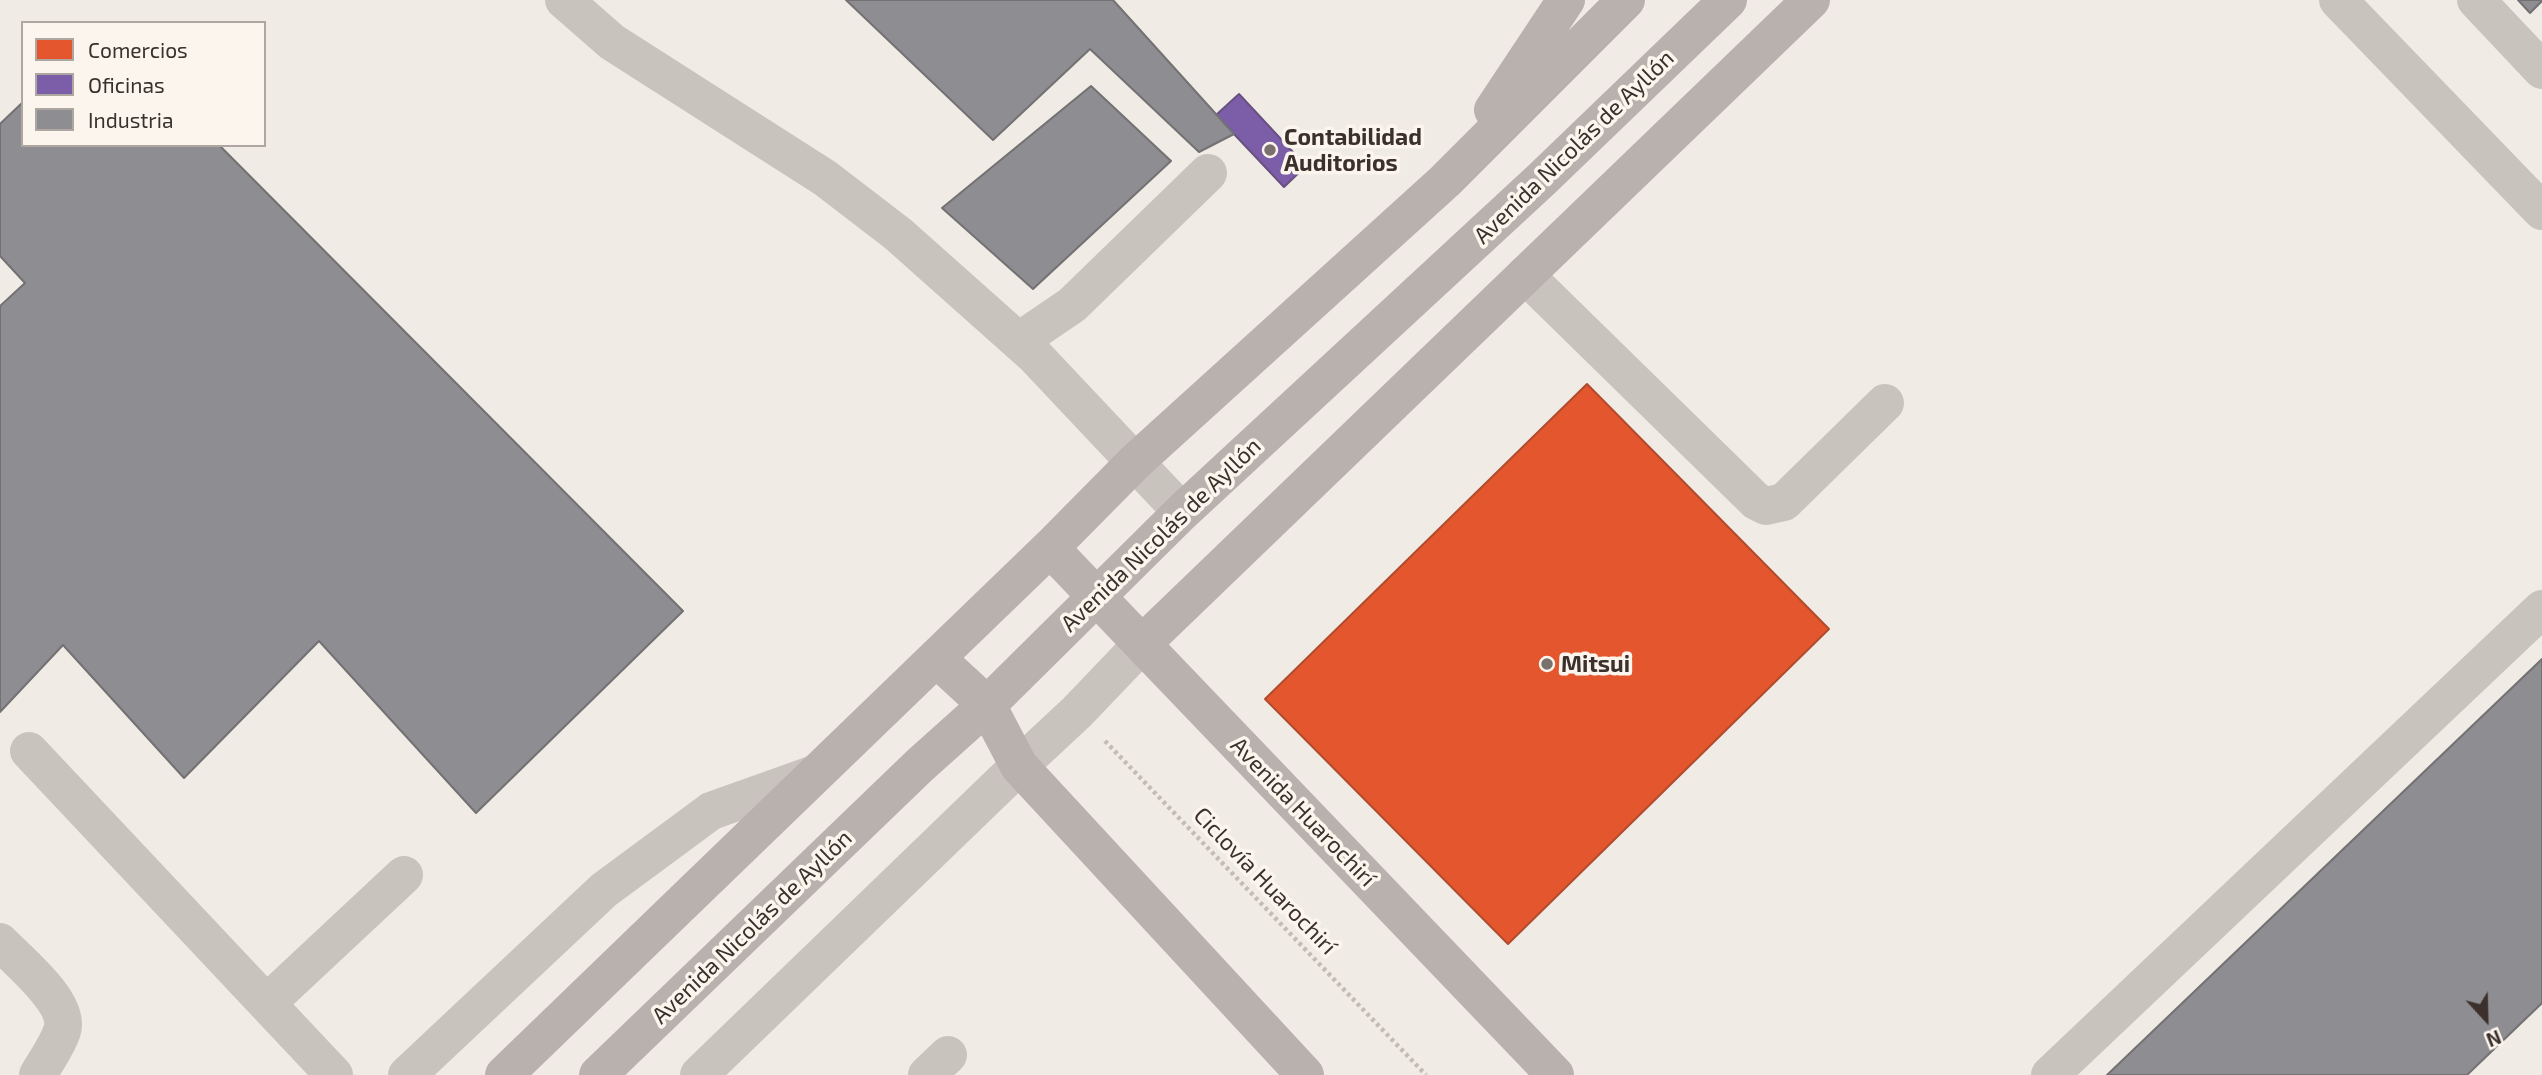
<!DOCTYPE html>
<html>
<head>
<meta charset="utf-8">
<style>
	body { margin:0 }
	#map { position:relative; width:2542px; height:1075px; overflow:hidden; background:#f0ebe5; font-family:"Exo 2",sans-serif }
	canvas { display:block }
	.legend { position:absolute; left:21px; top:21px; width:245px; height:126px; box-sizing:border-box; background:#fbf5ee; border:2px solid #aea6a0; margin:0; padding:9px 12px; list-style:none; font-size:21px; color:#3b302b }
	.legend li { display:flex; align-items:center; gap:14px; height:35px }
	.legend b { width:35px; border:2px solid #aea6a0 }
	.north { position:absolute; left:2451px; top:984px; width:70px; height:70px; -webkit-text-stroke:5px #fbf5ee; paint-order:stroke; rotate:158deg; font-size:19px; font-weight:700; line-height:28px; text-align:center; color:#3b302b }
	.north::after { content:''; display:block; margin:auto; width:24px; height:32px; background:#3b302b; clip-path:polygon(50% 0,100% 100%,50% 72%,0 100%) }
</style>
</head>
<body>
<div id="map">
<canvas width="2542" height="1075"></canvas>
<ul class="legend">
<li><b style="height:19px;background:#e4572e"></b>Comercios</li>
<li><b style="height:19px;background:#7b5ea7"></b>Oficinas</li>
<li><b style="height:19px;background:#8d8d92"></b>Industria</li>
</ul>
<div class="north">N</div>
</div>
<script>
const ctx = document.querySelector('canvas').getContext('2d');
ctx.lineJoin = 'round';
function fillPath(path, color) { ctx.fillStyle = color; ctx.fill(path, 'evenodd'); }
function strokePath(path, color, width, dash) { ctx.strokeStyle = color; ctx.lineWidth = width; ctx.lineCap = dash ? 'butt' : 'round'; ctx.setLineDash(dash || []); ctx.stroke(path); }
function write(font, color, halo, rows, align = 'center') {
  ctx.font = font + ' "Exo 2",sans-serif'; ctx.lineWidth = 7; ctx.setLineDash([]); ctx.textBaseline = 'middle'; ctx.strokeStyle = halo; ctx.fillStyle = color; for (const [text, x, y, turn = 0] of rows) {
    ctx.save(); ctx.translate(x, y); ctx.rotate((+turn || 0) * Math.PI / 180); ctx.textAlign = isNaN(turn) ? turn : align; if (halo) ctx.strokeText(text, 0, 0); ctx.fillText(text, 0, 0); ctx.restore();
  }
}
const shops = new Path2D(`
	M1587 384 1829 629 1508 944 1265 699Z`);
fillPath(shops, '#e4572e');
strokePath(shops, '#b14b2d', 2);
const offices = new Path2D(`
	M1239 94 1306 166 1284 187 1216 115Z`);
fillPath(offices, '#7b5ea7');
strokePath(offices, '#685082', 2);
const industry = new Path2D(`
	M846 0H1113L1234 134 1199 152 1090 49 993 140Z
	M2518 0H2542V1L2530 13Z
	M1091 86 1171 161 1033 289 942 208Z
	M23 102V145H219L683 611 476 813 319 641 184 778 63 645 0 712V306L25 283 0 256V124Z
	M2542 659V1003L2467 1075H2107Z`);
fillPath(industry, '#8d8d92');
strokePath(industry, '#747173', 2);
strokePath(new Path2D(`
	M1105 741 1426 1075`), '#c2bbb6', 4.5, [3.5, 3.5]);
strokePath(new Path2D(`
	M564 0 612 42 825 178 898 234 1034 355 1182 512
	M2338 0 2542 211
	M2476 0 2542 70
	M1525 275 1756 501 1766 506 1784 502 1885 403
	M1019 341 1072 305 1208 173
	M29 751 334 1075
	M0 942C18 961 71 1003 62 1031 57 1046 46 1061 38 1075
	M267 1003 404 875
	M407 1075 604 890 711 811 812 775
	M699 1075 1019 766 1077 712 1142 644
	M927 1075 948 1055
	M2050 1075 2542 609`), '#c9c3be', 38);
strokePath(new Path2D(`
	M1493 110 1566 0
	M1050 548 1555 1075
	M1142 644 1811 0
	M936 658 987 705 1019 766 1305 1075
	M504 1075 1050 548 1135 462 1445 181 1626 0
	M598 1075 920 765 987 705 1182 512 1542 179 1728 0`), '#b8b1ad', 38);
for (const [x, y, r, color] of [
	[1270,150,7,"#7a716c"],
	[1547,664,7,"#7a716c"]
]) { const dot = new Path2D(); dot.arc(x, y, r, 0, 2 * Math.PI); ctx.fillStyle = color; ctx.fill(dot); strokePath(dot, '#fbf5ee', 2.5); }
write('bold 23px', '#3b302b', '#fbf5ee', [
	["Contabilidad",1284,137],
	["Auditorios",1284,163],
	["Mitsui",1561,664]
], 'left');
write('23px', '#3b302b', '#fbf5ee', [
	["Avenida Nicolás de Ayllón",1574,147,-44],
	["Avenida Nicolás de Ayllón",1161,535,-44],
	["Avenida Huarochirí",1303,812,46],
	["Ciclovía Huarochirí",1265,881,46],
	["Avenida Nicolás de Ayllón",752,927,-44]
]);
</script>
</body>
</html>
